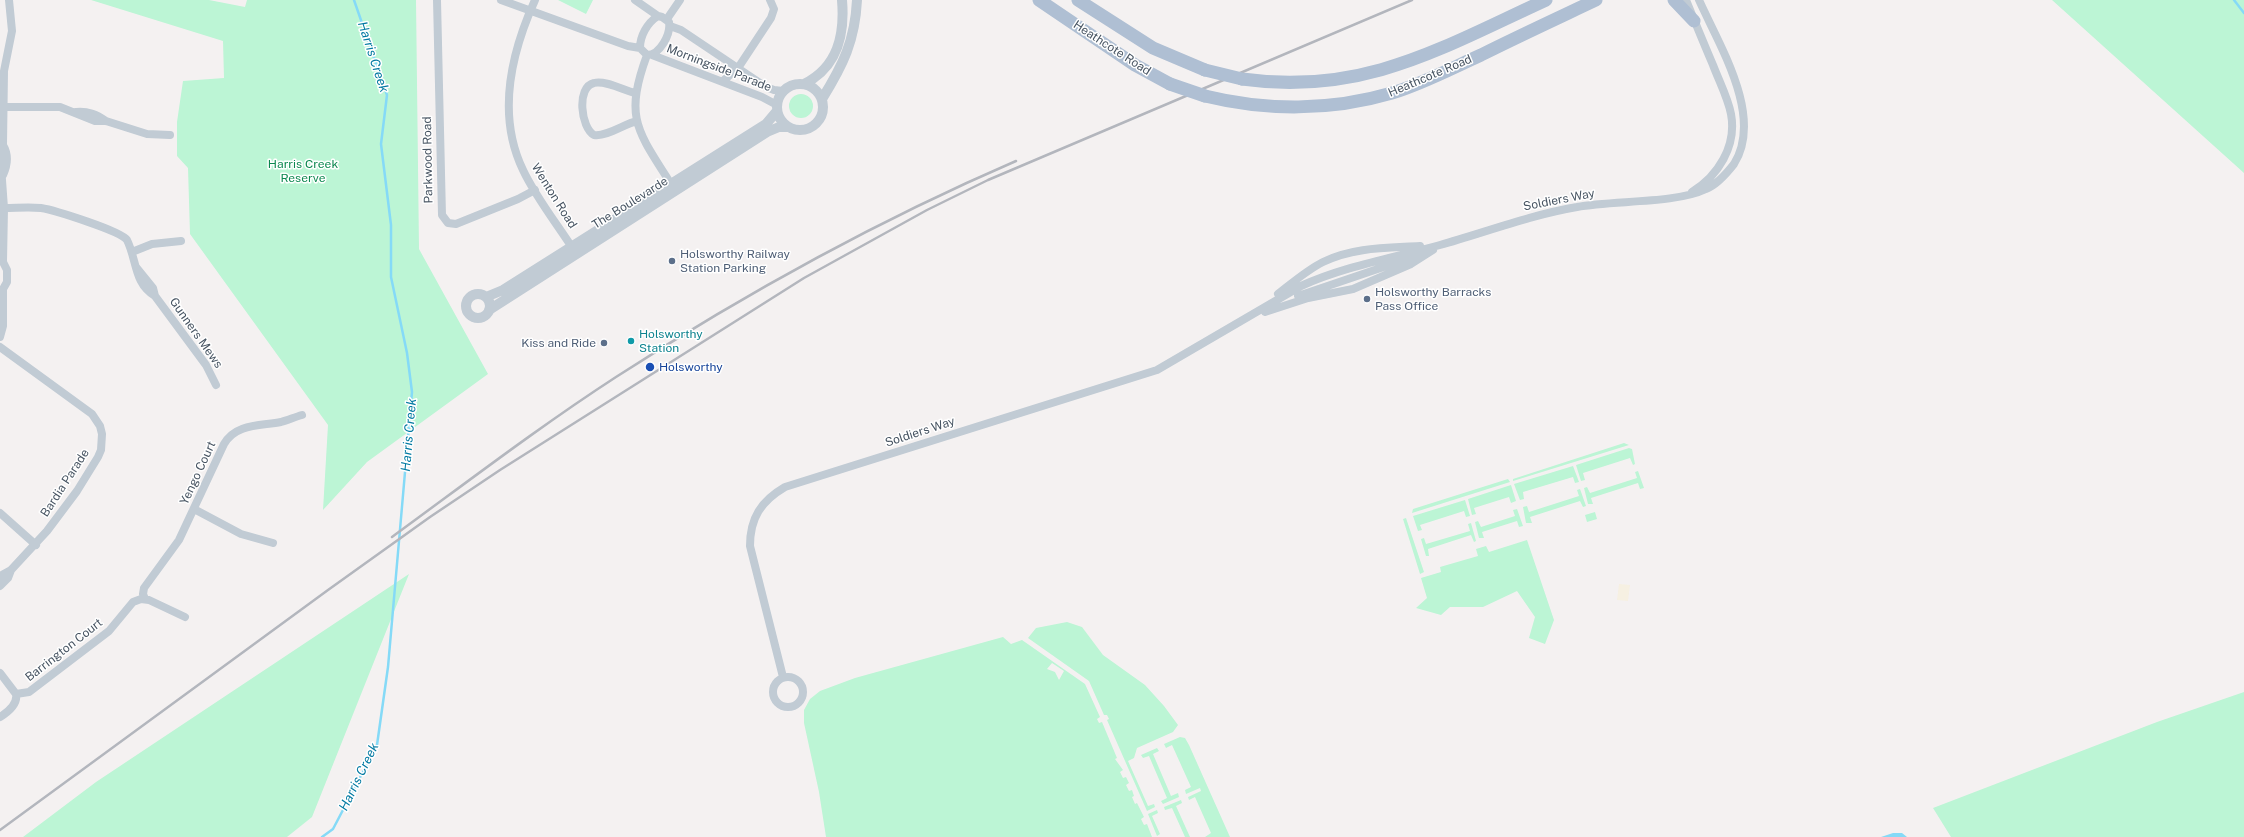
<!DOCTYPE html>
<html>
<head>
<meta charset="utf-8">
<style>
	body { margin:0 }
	canvas { display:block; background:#f4f1f1 }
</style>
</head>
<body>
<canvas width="2244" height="837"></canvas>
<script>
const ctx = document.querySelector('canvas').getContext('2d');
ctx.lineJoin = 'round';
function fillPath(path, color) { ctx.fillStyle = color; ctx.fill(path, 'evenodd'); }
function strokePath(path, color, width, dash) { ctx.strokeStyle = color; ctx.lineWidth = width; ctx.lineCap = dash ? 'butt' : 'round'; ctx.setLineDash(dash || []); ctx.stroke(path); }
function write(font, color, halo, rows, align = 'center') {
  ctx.font = font + ' "Public Sans",sans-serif'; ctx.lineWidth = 3; ctx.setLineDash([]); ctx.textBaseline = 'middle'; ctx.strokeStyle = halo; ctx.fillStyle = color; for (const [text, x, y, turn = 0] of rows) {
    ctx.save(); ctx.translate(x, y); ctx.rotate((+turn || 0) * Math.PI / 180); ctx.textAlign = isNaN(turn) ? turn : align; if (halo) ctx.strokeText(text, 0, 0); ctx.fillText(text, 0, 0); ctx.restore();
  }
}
fillPath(new Path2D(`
	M91 0H209L245 7 247 0H416L419 249 488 374 367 462 323 510 328 425 190 234 188 168 177 156V122L183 81 224 78 223 41Z
	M558 0H593L586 14Z
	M2052 0H2244V173Z
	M789 106a12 12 0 1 1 24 0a12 12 0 1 1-24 0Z
	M1624 443 1629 445 1513 481V479Z
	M1629 448 1632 449 1635 464 1633 465 1630 458 1583 473 1585 480 1581 481 1576 465Z
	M1573 466 1579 482 1575 483 1573 477 1523 492 1524 499 1520 500 1514 484Z
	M1638 471 1644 488 1640 489 1638 483 1591 498 1593 504H1588L1584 488 1587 487 1590 493 1637 478 1635 472Z
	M1508 479 1510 482 1412 513 1413 509Z
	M1511 485 1516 501 1511 503 1509 497 1474 508 1476 514 1472 515 1468 499Z
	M1580 489 1586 506 1583 507 1580 501 1530 517 1532 523H1526L1523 507 1527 506 1529 512 1579 496 1577 490Z
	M1465 500 1470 516 1466 517 1464 511 1420 525 1422 530 1418 531 1413 516Z
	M1517 509 1523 526 1519 527 1517 521 1482 532 1484 538H1479L1475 522 1478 521 1481 527 1515 516 1513 510Z
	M1595 512 1597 519 1587 522 1585 515Z
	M1406 518 1424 572 1420 574 1403 519Z
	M1471 523 1476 541 1474 542 1471 535 1428 549 1429 556H1426L1421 539 1424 538 1426 544 1470 531 1468 524Z
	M1527 540 1554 620 1545 644 1529 638 1535 617 1517 591 1483 607H1450L1441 615 1416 608 1427 598 1421 578 1441 572 1440 567 1478 556 1476 549 1486 546 1489 552Z
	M409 574 312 817 287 837H23L96 782Z
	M1067 622 1082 627 1103 655 1145 685 1164 706 1178 725 1173 732 1137 748 1134 758 1128 761 1148 806 1154 804 1155 807 1147 811 1107 720 1109 719 1107 715H1104L1089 681 1028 638 1036 628Z
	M1003 637 1011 644 1022 640 1085 684 1100 717 1097 719 1099 723 1102 722 1117 758 1115 759 1123 770 1120 772 1123 778 1126 777 1129 783 1126 785 1129 791 1132 790 1134 796 1132 797 1135 804 1137 803 1144 817 1141 819 1144 825 1147 824 1152 837H826L819 792 804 723V710L810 699 820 691 855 678ZM1052 663 1064 671 1059 680 1055 672 1047 669Z
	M2244 692V837H1951L1933 808 2157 722Z
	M1180 737 1185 738 1189 745 1230 837H1205L1211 833 1195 797 1189 800 1188 797 1201 791 1200 788 1186 794 1185 790 1191 787 1172 745 1166 748 1164 744Z
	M1157 748 1159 751 1153 754 1171 796 1178 793 1179 797 1163 804 1161 801 1167 798 1149 756 1143 758 1141 755Z
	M1181 800 1182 803 1176 806 1190 837H1185L1172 808 1165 810 1164 807Z
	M1157 810 1158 813 1152 816 1160 834 1157 836 1148 814Z`), '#bcf5d5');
fillPath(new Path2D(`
	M1619 584 1630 585 1628 601 1617 600Z`), '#f6f0e2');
fillPath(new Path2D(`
	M1893 833H1902L1907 837H1881Z`), '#85daf7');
strokePath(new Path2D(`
	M2234 0 2244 13
	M322 837 333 829 377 745 388 667 412 392 407 353 391 277V225L381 144 387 95 354 0`), '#85daf7', 2.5);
strokePath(new Path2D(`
	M437 0 442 215 448 223 456 224 518 199 535 190
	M501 0 628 46 640 48
	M535 0C511 53 496 114 523 170 536 198 558 225 575 252
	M635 0 658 16
	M1686 0C1695 22 1704 44 1713 65 1719 81 1728 98 1731 114 1737 146 1718 176 1692 192
	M658 16 662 17 669 22C671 34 660 55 647 55L640 48C640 36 647 23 658 16Z
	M667 19 680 0
	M670 26 681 30 766 87 774 90 783 91
	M647 55C624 118 637 130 671 184
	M652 55 762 97 777 105
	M723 81 738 68 771 18 774 9 770 0
	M635 93C623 90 605 80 594 83 576 87 581 128 594 135 607 137 624 124 637 121
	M4 107H60L95 121H106L147 134 170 135
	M76 112C88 111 96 114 106 121
	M3 175C8 164 9 155 3 145
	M4 208C16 208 29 207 41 208 54 210 121 231 127 240 137 260 134 284 155 296L206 365 216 385
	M132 252 152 244 181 241
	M136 267 153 288 155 296
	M1278 294C1292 283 1307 270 1323 262 1353 247 1388 248 1420 246
	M1298 296 1416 256
	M1265 312 1308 298 1353 289 1411 264 1433 250
	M0 337 3 326V289L7 282V270L3 262 4 208 0 152 3 145 4 71 12 31 9 0
	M0 347 92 414 100 426 102 434 101 450 98 457 77 491 47 531 11 570 0 576
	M194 509 241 534 273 543
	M0 513 36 545
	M0 586 8 578 11 570
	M145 599 143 594 144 588 179 540 224 444C236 423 261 426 281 422 288 420 295 417 302 415
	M0 673 16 694 29 692 109 631 133 602 141 599 149 600 185 617
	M773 692a15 15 0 1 1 30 0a15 15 0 1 1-30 0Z
	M783 677 750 546C750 518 761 501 785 487L1157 370 1301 286C1345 266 1393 258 1440 245 1486 232 1530 215 1577 207 1613 200 1675 204 1706 189 1716 185 1727 173 1734 164 1764 116 1719 45 1699 0
	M0 717C8 712 18 704 16 694`), '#c1cbd4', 8);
strokePath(new Path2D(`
	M804 84C838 67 845 35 842 0
	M777 107a23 23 0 1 1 46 0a23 23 0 1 1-46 0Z
	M822 99C843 65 855 41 857 0
	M466 306a12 12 0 1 1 24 0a12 12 0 1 1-24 0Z
	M486 297 503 290 766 124 777 111
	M489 310 767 132 779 127H788`), '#c1cbd4', 10);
strokePath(new Path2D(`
	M1039 0 1135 65 1170 84
	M1078 0 1153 48 1205 70
	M1674 0 1694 21
	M1242 79C1363 96 1441 48 1546 0
	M1205 96C1266 111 1331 111 1392 93 1422 84 1452 68 1481 55 1519 36 1558 18 1596 0`), '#afbfd3', 13);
strokePath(new Path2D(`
	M392 537C466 483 539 427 616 377 743 295 877 221 1016 161
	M0 830 328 590 430 517 500 470 804 278 927 210 988 180 1412 0`), '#b3b6bd', 2.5);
strokePath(new Path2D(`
	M1205 70 1242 79
	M1170 84 1205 96`), '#afbfd3', 13);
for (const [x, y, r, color] of [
	[672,261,4,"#5c6f8a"],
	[1367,299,4,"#5c6f8a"],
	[631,341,4,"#0f9aa8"],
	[604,343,4,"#5c6f8a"],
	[650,367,5,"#1a4fb4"]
]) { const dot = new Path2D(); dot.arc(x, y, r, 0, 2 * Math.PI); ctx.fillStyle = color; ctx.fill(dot); strokePath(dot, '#fff', 1.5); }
write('12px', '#475462', '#fff', [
	["Heathcote Road",1112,48,33],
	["Morningside Parade",719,68,21],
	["Heathcote Road",1430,76,-23],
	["Parkwood Road",428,160,-91],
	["Wenton Road",554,196,58],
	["Soldiers Way",1559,200,-11],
	["The Boulevarde",630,203,-32],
	["Gunners Mews",196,333,55],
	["Soldiers Way",920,432,-18],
	["Yengo Court",198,473,-65],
	["Bardia Parade",65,483,-57],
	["Barrington Court",64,650,-38]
]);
write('12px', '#0c884f', '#fff', [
	["Harris Creek",303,164],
	["Reserve",303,178]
]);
write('12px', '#4e5e75', '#fff', [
	["Holsworthy Railway",680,254],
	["Station Parking",680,268],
	["Holsworthy Barracks",1375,292],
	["Pass Office",1375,306],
	["Kiss and Ride",596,343,"right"]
], 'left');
write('12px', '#0d838f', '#fff', [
	["Holsworthy",639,334],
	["Station",639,348]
], 'left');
write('12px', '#164399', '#fff', [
	["Holsworthy",659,367]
], 'left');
write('italic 13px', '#037aa2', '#fff', [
	["Harris Creek",373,57,72],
	["Harris Creek",409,435,-85],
	["Harris Creek",359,777,-64]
]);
</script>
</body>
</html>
